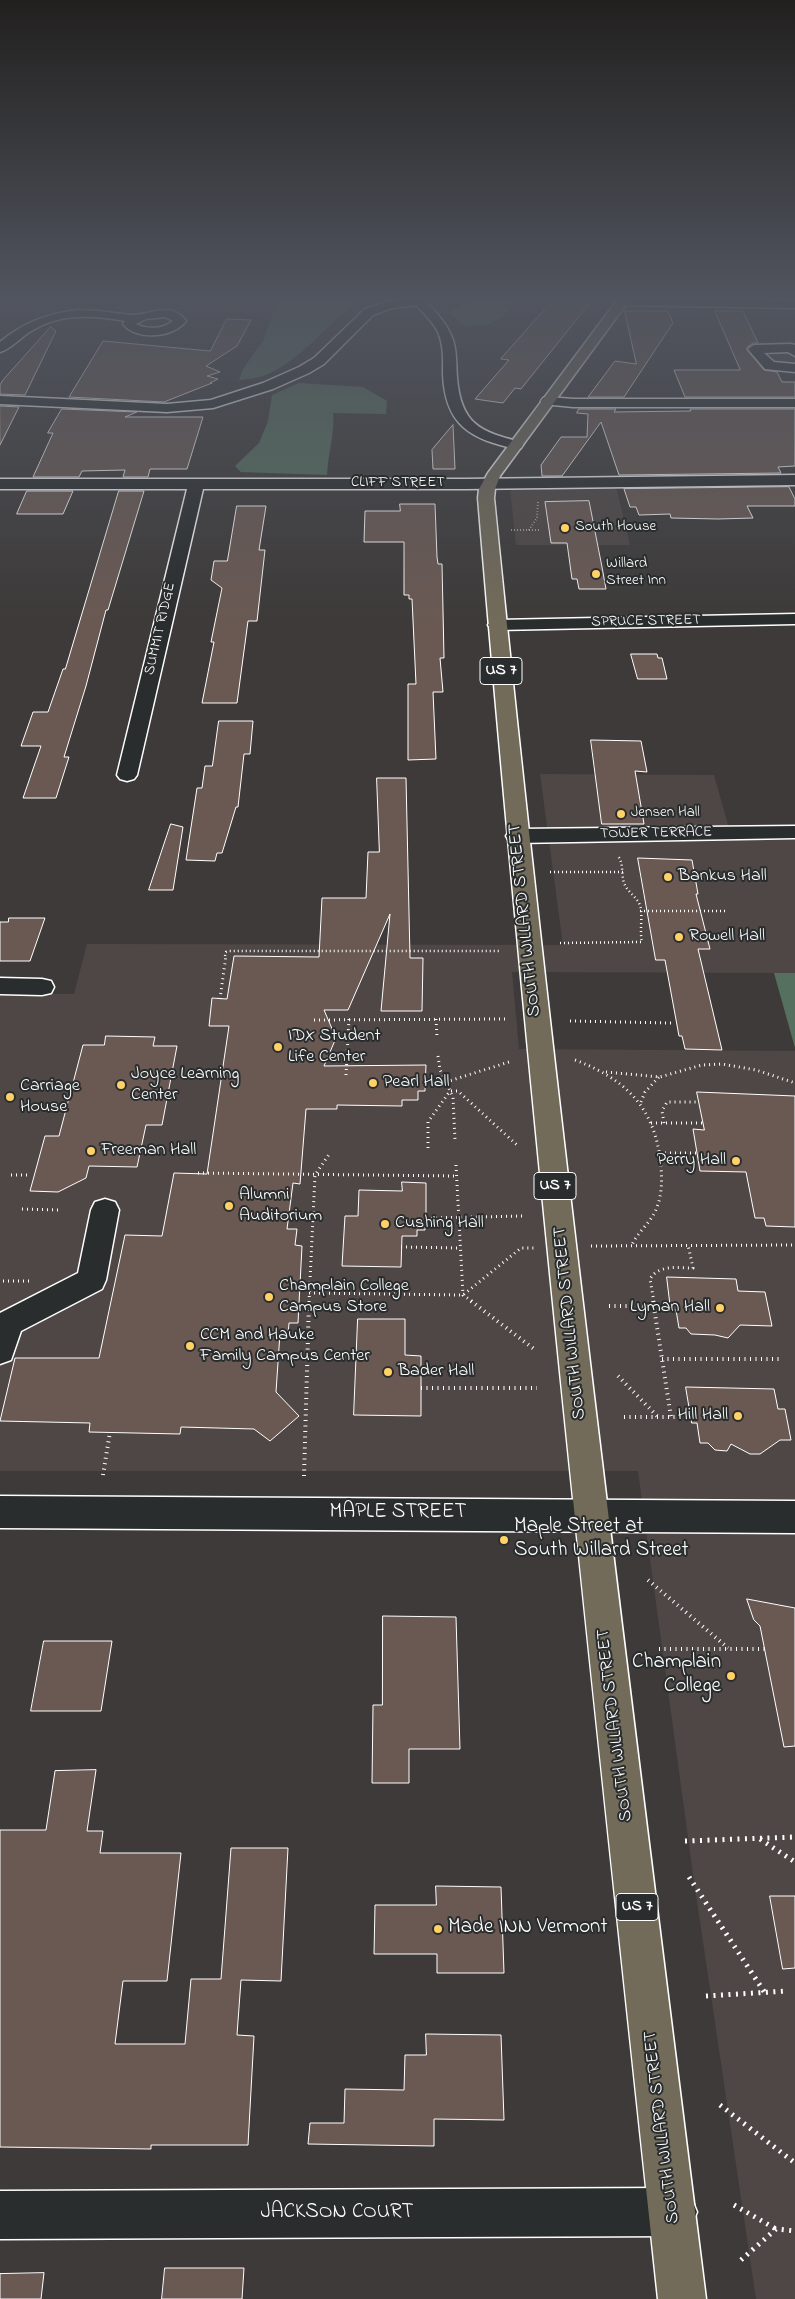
<!DOCTYPE html>
<html>
<head>
<meta charset="utf-8">
<style>
	body { margin:0 }
	canvas { display:block; background:#3d3a39 }
</style>
</head>
<body>
<canvas width="795" height="2299"></canvas>
<script>
const ctx = document.querySelector('canvas').getContext('2d');
ctx.lineJoin = 'round';
function fillPath(path, color) { ctx.fillStyle = color; ctx.fill(path, 'evenodd'); }
function strokePath(path, color, width, dash) { ctx.strokeStyle = color; ctx.lineWidth = width; ctx.lineCap = dash ? 'butt' : 'round'; ctx.setLineDash(dash || []); ctx.stroke(path); }
function write(font, color, halo, rows, align = 'center') {
  ctx.font = font + ' "Indie Flower",sans-serif'; ctx.lineWidth = 4; ctx.setLineDash([]); ctx.textBaseline = 'middle'; ctx.strokeStyle = halo; ctx.fillStyle = color; for (const [text, x, y, turn = 0] of rows) {
    ctx.save(); ctx.translate(x, y); ctx.rotate((+turn || 0) * Math.PI / 180); ctx.textAlign = isNaN(turn) ? turn : align; if (halo) ctx.strokeText(text, 0, 0); ctx.fillText(text, 0, 0); ctx.restore();
  }
}
fillPath(new Path2D(`
	M795 341V371H789L747 367 730 342Z
	M616 487 630 545H516L510 488Z
	M540 774 714 775 732 839H795V973L512 972 519 1049 795 1051V2299H756L694 1881 638 1471H0V994H74L87 944 563 945Z`), '#4e4745');
fillPath(new Path2D(`
	M278 299H354L357 302C326 325 301 360 266 375 258 378 248 379 239 380L243 369 264 339Z
	M473 299H519L503 317 489 324 464 326 449 312Z
	M299 383 363 387 387 401 386 414 333 413C335 434 328 453 327 475L241 472 235 466 259 443 268 421 272 395Z
	M774 973H795V1048Z`), '#55705e');
const building = new Path2D(`
	M554 299H593L521 389 515 388 503 403 475 399 509 360 501 359Z
	M625 311H668L673 323 624 397H588L615 361 636 364Z
	M715 311H743L758 343H753L747 347V350L764 370 777 372 782 382H795V397H685L674 370H740Z
	M227 319 251 320 237 346 206 366 220 372 207 376 218 379 210 383H212L164 402 69 397 103 341 210 351Z
	M51 327 56 331 25 395 0 394V385L3 380Z
	M0 406 19 407 0 445Z
	M62 409 137 412 125 417H203L187 469H150L148 477H123L125 470 82 471 79 477H33L53 433H48Z
	M579 409H616L614 412 691 411 690 409H795V466L778 467 781 473 619 475 601 422 562 476H542L541 465 561 437H587L588 414 577 413Z
	M453 425 455 469H433L432 450Z
	M789 487 795 499V506H747L753 518 718 519 671 518 670 514 639 515 636 507H630L624 489Z
	M27 491H73L63 514H17Z
	M119 491H144L108 610H106L86 686 64 757H69L56 798H23L41 746H21L33 712H48L63 669H65Z
	M589 501 602 567 606 589H579L577 579H572L567 543H551L545 502Z
	M400 504H435L437 557 438 564H442L444 658H440L443 692H433L436 759 408 760V684H416L412 599H409V595H404V542H364L365 511H400Z
	M237 506H266L259 550H265L257 621H248L237 703H202L214 642H211L222 588 211 580 214 561H227Z
	M631 654H657L658 658H662L667 679H638Z
	M219 721H253L250 754H244L238 807H236L222 853H217L215 861 186 860 197 788H202L205 766H212Z
	M591 740 641 741 647 772 635 771 644 824H602Z
	M377 778H406L410 958H423L422 1011H381L390 914 348 1010H324L336 1038 324 1066 426 1065 425 1091H418V1100H402V1106L337 1105V1109H306L300 1184 293 1183 287 1229H297L295 1245 302 1246 298 1323H289L288 1334 280 1333 276 1392 299 1416 270 1441 254 1429 181 1427 180 1434 89 1432 90 1423 0 1421 15 1358H99L125 1235 162 1236 174 1173 207 1174 229 1026H209L212 998 227 999 234 956 319 957 322 898H366L368 852H379Z
	M171 824 183 827 173 890H149Z
	M638 858 692 860 698 894H696L710 949H698L722 1050 685 1049 682 1036H679L665 960H656Z
	M9 918H45L30 961H0V922H8Z
	M106 1036 155 1037 153 1046H177L162 1125H146L137 1167 89 1166 86 1178 58 1192 30 1191 45 1136H59L83 1045H104Z
	M697 1092 795 1096V1227L766 1226 764 1218H755L746 1172 700 1171 693 1129 704 1130Z
	M402 1182 426 1183V1218L425 1230H417V1236H402L401 1267 342 1266 345 1216H358L359 1190 402 1191Z
	M667 1277 736 1279 738 1291 765 1292 772 1326 740 1325 728 1338 715 1335 691 1334 686 1328H679L676 1310H671Z
	M358 1319H405V1355L421 1356V1416L354 1415Z
	M686 1387 774 1389 778 1409H785L791 1440H780L760 1454H750L731 1444 727 1451 715 1450 708 1443H700L697 1423H692Z
	M747 1599 795 1608V1746L784 1747 760 1626 754 1620Z
	M383 1616 456 1617 460 1749H409V1783H372L373 1705H382Z
	M44 1641H112L101 1711H31Z
	M96 1770 87 1831H103L100 1853H181L167 1981H123L115 2044H185L191 1979H221L231 1848H288L281 1981 241 1980 237 2035 254 2036 248 2145H151V2149L0 2147V1830H46L55 1771Z
	M436 1886 501 1887 504 1973H437V1954H374L375 1905H436Z
	M770 1896H795V1968L783 1969Z
	M426 2034 501 2035 504 2120 434 2119V2146L308 2144 310 2123H344L345 2089 404 2090 405 2055H426Z
	M165 2268H244L242 2299H162Z
	M44 2273 41 2299H0V2274Z`);
fillPath(building, '#6a5953');
strokePath(building, '#fff', 1);
const minor = new Path2D(`
	M409 299H423C435 311 447 323 453 340 457 352 456 365 457 378 461 424 480 432 521 442L523 445 521 448 516 449C471 439 445 426 443 374 443 360 444 346 438 332 433 322 424 313 416 305L392 308 373 315 324 364 309 373 273 389 213 408 167 412 0 404V396L167 404 211 400 263 383 299 367 314 358 365 309 390 301Z
	M622 299 795 300V308L618 305 616 303 618 301Z
	M79 310C97 310 113 313 131 315 150 316 170 300 186 321 173 338 137 341 123 324L125 321C94 315 61 313 33 330 22 336 11 349 0 352V342C24 322 49 313 79 310ZM165 317 173 321C163 329 148 330 136 324L146 319Z
	M791 344 795 345V356L788 352 764 353 774 362 795 364V372L765 369 748 349 754 345Z
	M548 397 573 399H795V407H573L543 404 541 401 543 398Z
	M795 475V485L465 489H203L137 775 134 779 127 781 120 779 117 775 187 489H0V479H465Z
	M795 614V624L497 630 491 629 488 625 491 621 497 620Z
	M795 826V838L517 843 509 841 506 836 509 831 517 829Z
	M0 978 42 979 51 981 54 987 51 993 42 995 0 994Z
	M105 1199 115 1202 119 1210 106 1280 102 1289 21 1331 11 1360 0 1364V1313L78 1273 91 1210 95 1202Z
	M0 1496 795 1501V1533L0 1528Z
	M673 2188 690 2195 697 2212 690 2229 673 2236 0 2239V2191Z`);
const major = new Path2D(`
	M618 299H630L500 476 495 489 494 498C554 1099 631 1699 706 2299H658C594 1699 528 1099 478 498L479 489 488 473Z`);
strokePath(minor, '#fff', 3);
strokePath(major, '#fff', 3);
strokePath(new Path2D(`
	M511 530H539
	M529 530 537 518 538 501`), '#fff', 2, [0.5, 2.5]);
strokePath(new Path2D(`
	M550 872H623
	M640 911H725
	M560 943 642 942C639 929 644 913 639 903 635 896 627 891 624 883 621 874 624 864 618 856
	M225 956 226 952 229 951H501`), '#fff', 2.5, [1, 3]);
strokePath(new Path2D(`
	M220 999 226 955
	M436 1019 437 1037
	M314 1020 506 1019
	M570 1021 671 1023
	M438 1056 440 1070 453 1097 455 1140
	M575 1060C623 1078 653 1105 660 1158 662 1174 663 1192 657 1207 652 1222 638 1231 632 1245
	M606 1072 660 1077 702 1065 722 1064 756 1070 795 1083
	M346 1075 349 1019
	M446 1082 509 1062
	M641 1102 645 1092 659 1077
	M651 1123H703
	M664 1123 662 1111 667 1102H699
	M428 1148V1122L450 1091H458L517 1145
	M660 1153H697
	M456 1165 463 1295 473 1302
	M198 1173 456 1176
	M11 1175H31
	M22 1209 61 1210
	M426 1218 523 1216
	M591 1246 795 1245
	M401 1247 459 1248
	M3 1281H30
	M309 1293 463 1295 521 1248H534
	M309 1302 315 1175 330 1153
	M654 1302 650 1279C659 1264 678 1268 693 1268L688 1245`), '#fff', 3, [1, 4]);
strokePath(new Path2D(`
	M471 1301 534 1349
	M653 1301 671 1417
	M609 1306H671
	M662 1359H783
	M618 1376 657 1416
	M421 1388H537
	M624 1417H684
	M103 1475 110 1432
	M304 1476 309 1301
	M648 1580 728 1648
	M659 1649H765`), '#fff', 4, [1, 4.5]);
strokePath(new Path2D(`
	M760 1839 795 1862
	M685 1841 795 1837
	M689 1877 765 1993
	M706 1996 787 1991
	M720 2105 795 2163
	M734 2205 776 2229
	M741 2260 776 2229 795 2231`), '#fff', 5, [2, 5.5]);
fillPath(minor, '#2a2d2e');
fillPath(major, '#726b5a');
const sky = ctx.createLinearGradient(0, 0, 0, 621);
sky.addColorStop(0, '#22201f');
sky.addColorStop(0.48, '#51555f');
sky.addColorStop(1, '#51555f00');
ctx.fillStyle = sky;
ctx.fillRect(0, 0, 795, 621);
for (const [x, y, r, color] of [
	[565,528,5,"#ffd166"],
	[596,574,5,"#ffd166"],
	[621,814,5,"#ffd166"],
	[668,877,5,"#ffd166"],
	[679,937,5,"#ffd166"],
	[278,1047,5,"#ffd166"],
	[373,1083,5,"#ffd166"],
	[121,1085,5,"#ffd166"],
	[10,1097,5,"#ffd166"],
	[91,1151,5,"#ffd166"],
	[736,1161,5,"#ffd166"],
	[229,1206,5,"#ffd166"],
	[385,1224,5,"#ffd166"],
	[269,1297,5,"#ffd166"],
	[720,1308,5,"#ffd166"],
	[190,1346,5,"#ffd166"],
	[388,1372,5,"#ffd166"],
	[738,1416,5,"#ffd166"],
	[504,1540,5,"#ffd166"],
	[731,1676,5,"#ffd166"],
	[438,1929,5,"#ffd166"]
]) { const dot = new Path2D(); dot.arc(x, y, r, 0, 2 * Math.PI); ctx.fillStyle = color; ctx.fill(dot); strokePath(dot, '#2a2d2e', 2); }
write('15px', '#fff', '#2a2d2e', [
	["CLIFF STREET",398,484],
	["SPRUCE STREET",646,622,-1],
	["SUMMIT RIDGE",161,629,-77],
	["TOWER TERRACE",656,834,-1]
]);
write('15px', '#fff', '#2a2d2e', [
	["South House",575,528],
	["Willard",606,565],
	["Street Inn",606,582],
	["Jensen Hall",631,814]
], 'left');
for (const [x, y, w] of [
	[501,671,42],
	[555,1186,42],
	[637,1907,42]
]) { const box = new Path2D(); box.roundRect(x - w / 2, y - 13.5, w, 27, 4); ctx.fillStyle = '#2a2d2e'; ctx.fill(box); strokePath(box, '#fff', 1); }
write('bold 16px', '#fff', null, [
	["US 7",501,671],
	["US 7",555,1186],
	["US 7",637,1907]
]);
write('18px', '#fff', '#2a2d2e', [
	["Bankus Hall",678,877],
	["Rowell Hall",689,937],
	["IDX Student",288,1037],
	["Life Center",288,1058],
	["Joyce Learning",131,1075],
	["Center",131,1096],
	["Pearl Hall",383,1083],
	["Carriage",20,1087],
	["House",20,1108],
	["Freeman Hall",101,1151],
	["Perry Hall",726,1161,"right"],
	["Alumni",239,1196],
	["Auditorium",239,1217],
	["Cushing Hall",395,1224],
	["Champlain College",279,1287],
	["Campus Store",279,1308],
	["Lyman Hall",710,1308,"right"],
	["CCM and Hauke",200,1336],
	["Family Campus Center",200,1357],
	["Bader Hall",398,1372],
	["Hill Hall",728,1416,"right"]
], 'left');
write('18px', '#fff', '#2a2d2e', [
	["SOUTH WILLARD STREET",526,920,-96],
	["SOUTH WILLARD STREET",571,1323,-96],
	["SOUTH WILLARD STREET",616,1725,-97],
	["SOUTH WILLARD STREET",663,2127,-97]
]);
write('21px', '#fff', '#2a2d2e', [
	["MAPLE STREET",398,1514],
	["JACKSON COURT",337,2214]
]);
write('21px', '#fff', '#2a2d2e', [
	["Maple Street at",514,1528],
	["South Willard Street",514,1552],
	["Champlain",721,1664,"right"],
	["College",721,1688,"right"],
	["Made INN Vermont",448,1929]
], 'left');
</script>
</body>
</html>
